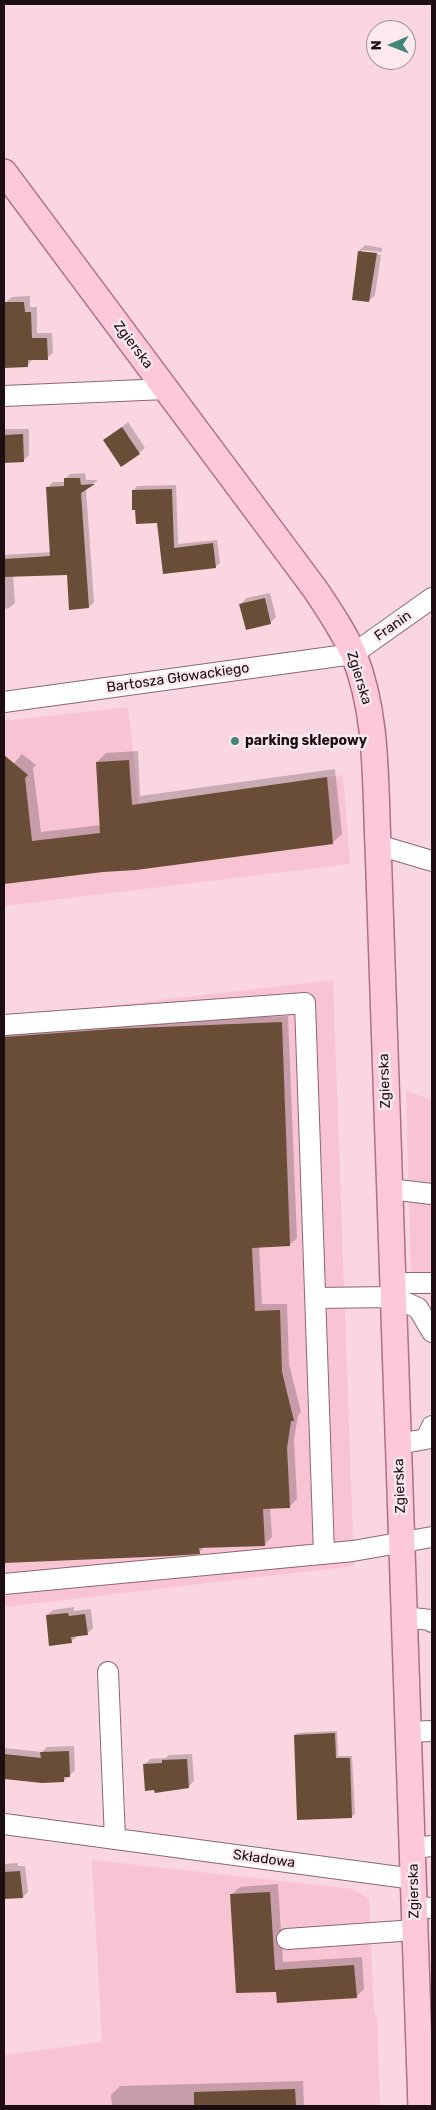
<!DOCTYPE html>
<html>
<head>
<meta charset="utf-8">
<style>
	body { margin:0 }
	#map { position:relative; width:436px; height:2110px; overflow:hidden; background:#fad6e0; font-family:Rubik,sans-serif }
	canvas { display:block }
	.frame { position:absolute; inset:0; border:5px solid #1c0e12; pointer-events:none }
	.north { position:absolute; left:366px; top:20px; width:50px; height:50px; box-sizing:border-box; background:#fbe9ed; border:1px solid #a29195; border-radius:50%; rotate:269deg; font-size:14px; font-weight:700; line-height:20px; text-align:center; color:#1c0e12 }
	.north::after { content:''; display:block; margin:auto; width:18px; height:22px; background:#428579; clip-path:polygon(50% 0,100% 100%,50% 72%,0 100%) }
</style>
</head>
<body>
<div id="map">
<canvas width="436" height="2110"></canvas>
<div class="frame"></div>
<div class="north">N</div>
</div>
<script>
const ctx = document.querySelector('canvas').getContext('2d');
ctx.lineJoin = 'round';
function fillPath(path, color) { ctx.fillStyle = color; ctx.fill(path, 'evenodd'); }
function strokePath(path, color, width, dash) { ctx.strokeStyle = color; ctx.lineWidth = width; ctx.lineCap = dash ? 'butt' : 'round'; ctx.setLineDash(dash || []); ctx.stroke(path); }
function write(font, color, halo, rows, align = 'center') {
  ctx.font = font + ' Rubik,sans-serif'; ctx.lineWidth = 5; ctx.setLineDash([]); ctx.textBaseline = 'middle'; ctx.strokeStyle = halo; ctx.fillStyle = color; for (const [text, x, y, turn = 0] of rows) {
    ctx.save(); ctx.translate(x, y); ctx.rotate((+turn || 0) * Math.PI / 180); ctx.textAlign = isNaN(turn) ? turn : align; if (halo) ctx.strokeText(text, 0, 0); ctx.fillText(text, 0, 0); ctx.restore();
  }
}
fillPath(new Path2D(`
	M128 707 139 803 343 775 350 864 4 906V721Z
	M333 980 354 1566 4 1607V1018Z
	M406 1091 432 1100V1274H411Z
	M92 1860 353 1889 369 1899 374 2013 377 2017 380 2106H4V2055L102 2042Z`), '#f8c4d3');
fillPath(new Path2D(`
	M365 245 382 248V252L362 250V252L381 255 375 295 369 301 359 251Z
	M30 296V307H37V333H52L53 353 47 358 33 359 27 366 4 367V337L7 334 6 302 12 297Z
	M128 422 145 448 139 453 105 440Z
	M4 429H29V455L23 461 4 462Z
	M85 473 86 480H98L86 489 94 602 89 607 68 573 13 575 15 603 9 608 4 609V555L51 552 48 487 53 482H65V479L70 474Z
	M176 485 178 544 217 540 220 563 215 567 164 572 158 522 133 491 137 486Z
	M270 593 276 617 270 623 241 604 246 598Z
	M138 751 140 796 335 769 342 834 332 843 4 883V759L5 774 22 754 36 765 33 768 41 832 101 825 97 762 106 753Z
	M288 1016 297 1238 289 1245 259 1246 262 1304H287L289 1364 301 1412 298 1416 294 1439 297 1499 290 1506 270 1507 272 1537 264 1545 205 1547 199 1552 170 1555 4 1561V1027Z
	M74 1607V1611L91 1609 93 1628 87 1634 77 1636 71 1642 47 1615 53 1610Z
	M337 1731 338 1756H352L355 1814 352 1816 298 1819 295 1735 298 1733Z
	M74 1746 75 1770 64 1781 42 1782 4 1777V1748L42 1752 47 1747Z
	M192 1754 194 1781 188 1787 155 1789 144 1765 150 1759 166 1758 169 1755Z
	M18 1863V1866H25L28 1892 23 1897 4 1898V1864Z
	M278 1884 283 1962 362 1957 364 1989 356 1997 277 1990 231 1895 240 1887Z
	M303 2081 304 2106H112L111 2095 120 2086Z`), '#0003');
fillPath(new Path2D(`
	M358 251 377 253 369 302 352 300Z
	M5 302H24L25 312H31L32 338H47L48 360H28V367L4 368Z
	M122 427 140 454 121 467 103 440Z
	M23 434 24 462 4 463V435Z
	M64 478H80L81 485 95 484 81 493 89 608 69 610 67 575 4 577V559L50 556 46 487 64 486Z
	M172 489 174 548 213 543 216 568 163 574 157 523 136 524 135 510H132V490Z
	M265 598 271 624 246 630 239 604Z
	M4 755 28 775 25 778 32 841 100 833 96 762 129 760 132 805 327 777 333 844 136 870 103 872 4 884Z
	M282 1022 290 1246 252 1248 255 1311 280 1310 282 1372 294 1421H291L287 1448 290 1508 263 1509 265 1546 199 1548 200 1554 170 1556 4 1563V1037L113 1029Z
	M68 1613 69 1616 85 1614 88 1635 71 1637 72 1643 49 1646 46 1615Z
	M335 1733 336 1758H350L352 1818 297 1820 294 1735Z
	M69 1751 70 1777H64V1782L42 1783 4 1779V1754L41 1758 40 1752Z
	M187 1759 189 1788 155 1793 154 1790 145 1791 143 1764 162 1763V1760Z
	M20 1871 23 1898 4 1899V1872Z
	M270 1892 275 1970 354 1965 357 1998 277 2003 276 1992 236 1993 230 1894Z
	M295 2089 296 2106H194V2092Z`), '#694d36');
const minor = new Path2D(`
	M4 396 166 389
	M4 702 353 654 432 598
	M378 845 432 861
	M4 1025 305 1003 324 1554
	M389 1189 432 1194
	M392 1283H432
	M316 1298 393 1297 418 1308 432 1332
	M398 1444 426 1439 432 1426
	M4 1584 353 1551 432 1537
	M404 1617 430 1620 432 1622
	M108 1672 115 1839
	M408 1732 432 1731
	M4 1824 414 1879
	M413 1848 432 1846
	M414 1907 432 1908
	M287 1939 415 1930`);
const major = new Path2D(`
	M4 172 315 589C329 610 344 632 354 655 378 715 375 782 378 845L421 2106`);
strokePath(minor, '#8d6671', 22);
strokePath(major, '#ae7082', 28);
strokePath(minor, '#fff', 20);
strokePath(major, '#fdc9d9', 25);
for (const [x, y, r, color] of [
	[235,741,5,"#428579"]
]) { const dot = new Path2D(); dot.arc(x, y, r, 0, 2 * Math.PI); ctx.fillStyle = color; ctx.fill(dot); strokePath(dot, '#fbe9ed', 2); }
write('14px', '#1c0e12', '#fbe9ed', [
	["Zgierska",133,345,53],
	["Franin",393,626,-35],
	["Bartosza Głowackiego",178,678,-8],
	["Zgierska",359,678,73],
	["Zgierska",385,1081,-92],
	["Zgierska",400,1486,-92],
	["Składowa",264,1859,8],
	["Zgierska",414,1891,-91]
]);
write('bold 14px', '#1c0e12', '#fbe9ed', [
	["parking sklepowy",245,741]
], 'left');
</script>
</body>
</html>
